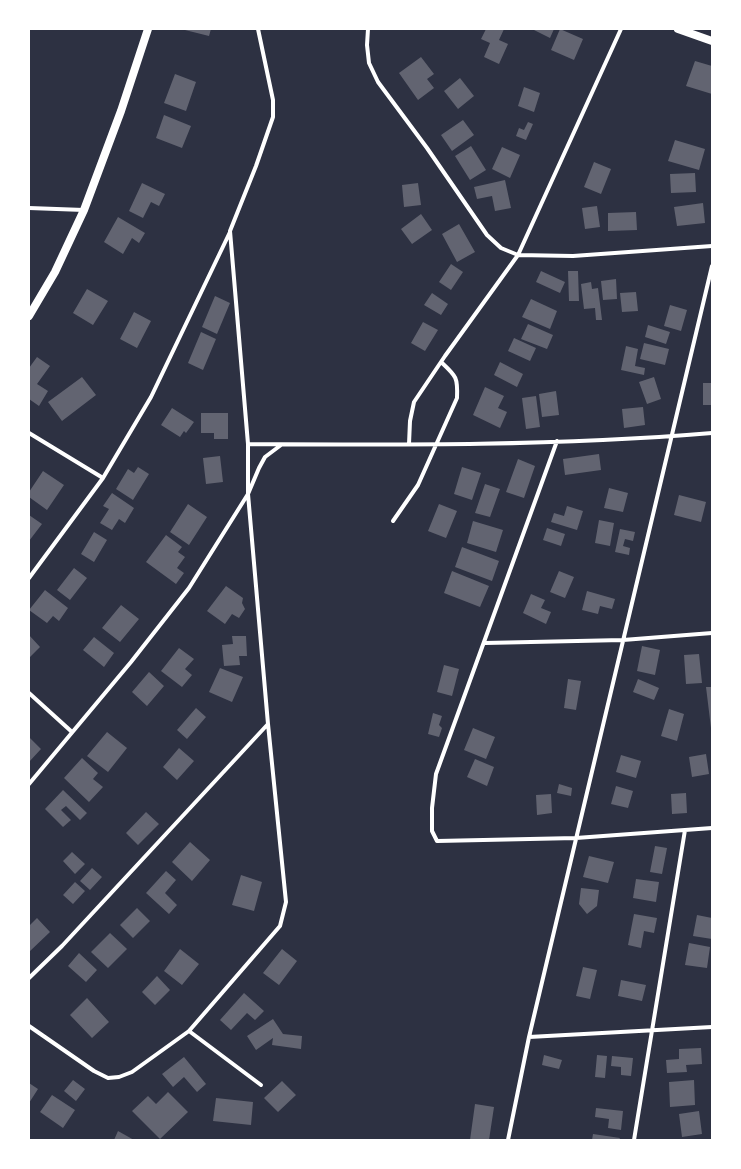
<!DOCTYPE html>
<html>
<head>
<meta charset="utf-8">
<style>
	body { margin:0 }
	#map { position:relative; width:741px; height:1169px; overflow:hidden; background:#2d3142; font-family:"Nunito Sans",sans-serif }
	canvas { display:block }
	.frame { position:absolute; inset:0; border:30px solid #fff; pointer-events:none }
</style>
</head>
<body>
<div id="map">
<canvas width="741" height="1169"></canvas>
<div class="frame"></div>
</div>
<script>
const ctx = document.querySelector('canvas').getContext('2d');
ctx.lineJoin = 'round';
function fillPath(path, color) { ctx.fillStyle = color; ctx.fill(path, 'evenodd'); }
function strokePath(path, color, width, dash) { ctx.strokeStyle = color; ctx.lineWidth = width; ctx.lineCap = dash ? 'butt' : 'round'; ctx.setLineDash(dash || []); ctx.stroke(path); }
fillPath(new Path2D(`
	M181 29H211L209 36Z
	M486 29H504L499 40 508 44 499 64 484 57 490 43 481 39Z
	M532 29H554L550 38Z
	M560 29 583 39 574 60 551 50Z
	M421 57 434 74 427 79 434 88 418 100 399 73Z
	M695 61 712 66V94L686 86Z
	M175 74 196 82 186 111 164 103Z
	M460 78 474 96 458 109 444 91Z
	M524 87 540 93 534 112 518 106Z
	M164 115 191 126 182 148 156 138Z
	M463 120 474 135 452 151 441 135Z
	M528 122 533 124 526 140 516 136 519 128 524 130Z
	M675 140 705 149 699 170 668 161Z
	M471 146 486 170 470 180 455 156Z
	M502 147 520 155 510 178 492 169Z
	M594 162 611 169 601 194 584 187Z
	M695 173 696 192 671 193 670 174Z
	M505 180 511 208 495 211 492 196 477 199 474 187Z
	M142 183 165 194 159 206 151 202 143 218 129 211Z
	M418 183 421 205 404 207 402 185Z
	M703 203 705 223 677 226 674 207Z
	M597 206 600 227 585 229 582 208Z
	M636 212 637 230 608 231V213Z
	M421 214 432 230 412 244 401 229Z
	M118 217 145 233 139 243 132 238 123 254 104 242Z
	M459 224 475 252 457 262 442 234Z
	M451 264 463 272 451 290 439 282Z
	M541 271 565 282 560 293 536 282Z
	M568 271H578L579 301H569Z
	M616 279 617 299 603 300 601 281Z
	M591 282 592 289 598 288 602 320H596L595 308 584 309 581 284Z
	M87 289 108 301 93 325 73 313Z
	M636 292 638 311 622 312 620 293Z
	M432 293 448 304 441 315 424 305Z
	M215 296 230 303 217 334 202 327Z
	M531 299 557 311 550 329 522 317Z
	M670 305 687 310 681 331 664 326Z
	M134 312 151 321 137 348 120 339Z
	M423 322 438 330 425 351 411 343Z
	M528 324 553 335 547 349 521 339Z
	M648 325 670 332 666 344 645 337Z
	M201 332 216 339 203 370 188 363Z
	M514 338 536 348 530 361 508 351Z
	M644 343 669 349 665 365 640 359Z
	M626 346 638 349 635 366 645 368 644 375 621 370Z
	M37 357 50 366 37 384 48 391 39 406 29 399V368Z
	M500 362 523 374 517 387 494 375Z
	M82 377 96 395 62 421 48 402Z
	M654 377 661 399 647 404 639 382Z
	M703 383H712V405H703Z
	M485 387 504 396 498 408 507 412 500 428 473 415Z
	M556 391 559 415 542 417 539 394Z
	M536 396 540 427 526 429 522 398Z
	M643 407 645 425 624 428 622 409Z
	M172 408 194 422 186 433 184 431 180 437 161 425Z
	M201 413H228V439H214V433H201Z
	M599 454 601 470 565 475 563 459Z
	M220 456 223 482 206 484 203 458Z
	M518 459 535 466 524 498 506 492Z
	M138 467 149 474 133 500 116 489 128 469 134 473Z
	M462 467 481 473 472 500 454 494Z
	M43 471 64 485 47 510 29 497V492Z
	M485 484 500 489 490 517 475 513Z
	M609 488 628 493 623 512 604 508Z
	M112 493 134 508 125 523 119 519 112 530 100 523 109 509 103 506Z
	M679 495 706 502 701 522 674 515Z
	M188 504 207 517 189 545 170 532Z
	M439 504 457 511 446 538 428 531Z
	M567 506 583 511 577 530 551 522 554 513 564 516Z
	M29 515 42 524 29 541Z
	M599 520 614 523 610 546 595 543Z
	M473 521 503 530 496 552 467 543Z
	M547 528 565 534 561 546 543 540Z
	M620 529 635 532 633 541 625 539 623 546 630 548 629 555 615 552Z
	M94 532 107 540 94 562 81 554Z
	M166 535 182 547 178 552 185 557 177 568 184 573 176 584 146 562Z
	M462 547 499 561 492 581 455 567Z
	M74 568 87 578 70 600 57 590Z
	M452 571 489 586 480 607 444 593Z
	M559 571 574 577 565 598 550 592Z
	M226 586 243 598 242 603 245 609 239 618 232 614 225 624 207 611Z
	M45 590 68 608 59 621 53 616 47 623 29 610Z
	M587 591 615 599 612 609 600 606 598 614 582 610Z
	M531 594 545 600 541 608 551 612 546 624 523 613Z
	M121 605 139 619 120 642 102 628Z
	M29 635 40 647 29 658Z
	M232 636H246L247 656H239L240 665 224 666 222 645 233 644Z
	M94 637 114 653 104 667 83 650Z
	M642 646 660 650 655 675 637 671Z
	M179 648 194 659 185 669 192 675 182 687 161 671Z
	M699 654 702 683 686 684 684 655Z
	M444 665 459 669 452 696 437 692Z
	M220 668 243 677 232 702 209 692Z
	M149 672 164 686 147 706 132 692Z
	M568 679 581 681 576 710 564 708Z
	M638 679 659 688 654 700 633 692Z
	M706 687H712V728H711Z
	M196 708 206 717 187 739 177 730Z
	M669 709 684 714 677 741 661 736Z
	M433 713 442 716 439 725 442 728 439 737 428 734Z
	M473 728 495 737 486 759 464 750Z
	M107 732 127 748 108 772 87 756Z
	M29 737 41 749 29 762Z
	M179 748 194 761 177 780 163 767Z
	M706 754 709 774 692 777 689 757Z
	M621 755 641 761 636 778 616 772Z
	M82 758 98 773 93 779 103 787 89 802 64 778Z
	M475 759 494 767 487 786 467 777Z
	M559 784 572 788 571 796 557 793Z
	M616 786 633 791 628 808 611 804Z
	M63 790 87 813 80 820 66 806 61 810 71 820 63 827 45 809Z
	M686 793 687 813 672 814 671 794Z
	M551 794 552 813 537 815 536 795Z
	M146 812 159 824 138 845 126 833Z
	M190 842 210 860 192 881 172 862Z
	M655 846 667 848 662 874 650 872Z
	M72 852 85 864 75 874 63 861Z
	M589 856 614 862 608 883 583 877Z
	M92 868 102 877 90 890 80 881Z
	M166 871 176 880 165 893 177 905 169 914 146 893Z
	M241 875 262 882 254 911 232 905Z
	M636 879 659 882 656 902 633 898Z
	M75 882 85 891 73 904 63 895Z
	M581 888 599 890 597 906 587 914 579 904Z
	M137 908 150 921 133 938 120 925Z
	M634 914 657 918 654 933 644 931 641 948 628 945Z
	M697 915 712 918V939L693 936Z
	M37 918 50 932 29 952V926Z
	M110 933 127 949 108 968 91 952Z
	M689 943 710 947 707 968 685 965Z
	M180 949 199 964 182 985 164 971Z
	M282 949 297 961 279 985 263 973Z
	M79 953 97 970 86 982 68 966Z
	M583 967 597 970 590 999 576 996Z
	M157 976 170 990 155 1005 142 992Z
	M621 980 646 985 642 1001 618 996Z
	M244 993 264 1011 255 1020 247 1013 231 1030 220 1020Z
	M87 998 109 1022 92 1038 70 1015Z
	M273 1019 283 1034 302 1036 301 1049 272 1045 273 1038 256 1050 247 1036Z
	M701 1048 702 1064 686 1065 687 1072 667 1073 666 1060 679 1059V1049Z
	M544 1055 562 1060 559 1069 542 1065Z
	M597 1055 607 1056 605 1078 595 1077Z
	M612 1056 633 1058 631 1076 621 1075V1067L611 1066Z
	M184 1057 206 1084 197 1092 184 1077 173 1087 162 1074Z
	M73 1080 85 1089 76 1101 64 1091Z
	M694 1080 695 1105 670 1107 669 1082Z
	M282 1081 296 1095 278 1112 264 1098Z
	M29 1083 38 1089 29 1103Z
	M168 1092 188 1112 160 1139 132 1111 148 1096 156 1104Z
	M52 1095 75 1110 63 1128 40 1112Z
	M216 1098 253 1102 251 1125 213 1121Z
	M475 1104 494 1107 489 1140H470Z
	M596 1108 623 1111 621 1130 608 1128 609 1119 595 1117Z
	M699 1111 702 1134 682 1137 679 1114Z
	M118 1131 134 1140H114Z
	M593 1134 620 1138 619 1140H592Z`), '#626471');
strokePath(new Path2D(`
	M368 29 367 45 369 63 378 82 427 148 487 235 501 248 518 255 573 256 712 246
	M29 208 84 210
	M29 433 103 478
	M557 441 436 774 432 808V831L437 841 576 838 712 828
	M248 444C403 445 558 446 712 433
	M409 444 410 421 414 402 445 356 518 255 621 29
	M393 521 418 485 457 398C458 377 456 376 441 362
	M29 578 103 478 151 397 230 232
	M485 643 623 640 712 633
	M29 693 72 732
	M29 784 131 662 189 588 248 494 259 468 265 457 281 445
	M29 978 62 946 268 724
	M29 1026 94 1071 108 1078 119 1077 132 1072 189 1031 280 926 286 902 268 724 248 494V444L230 231 256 166 273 117V100L258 29
	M189 1031 261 1085
	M529 1037 712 1027
	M508 1140 529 1037 712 266
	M634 1140 685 830`), '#fff', 4);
strokePath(new Path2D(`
	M678 29 712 41
	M29 316 55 272 84 210 121 111 148 29`), '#fff', 8);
</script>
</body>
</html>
